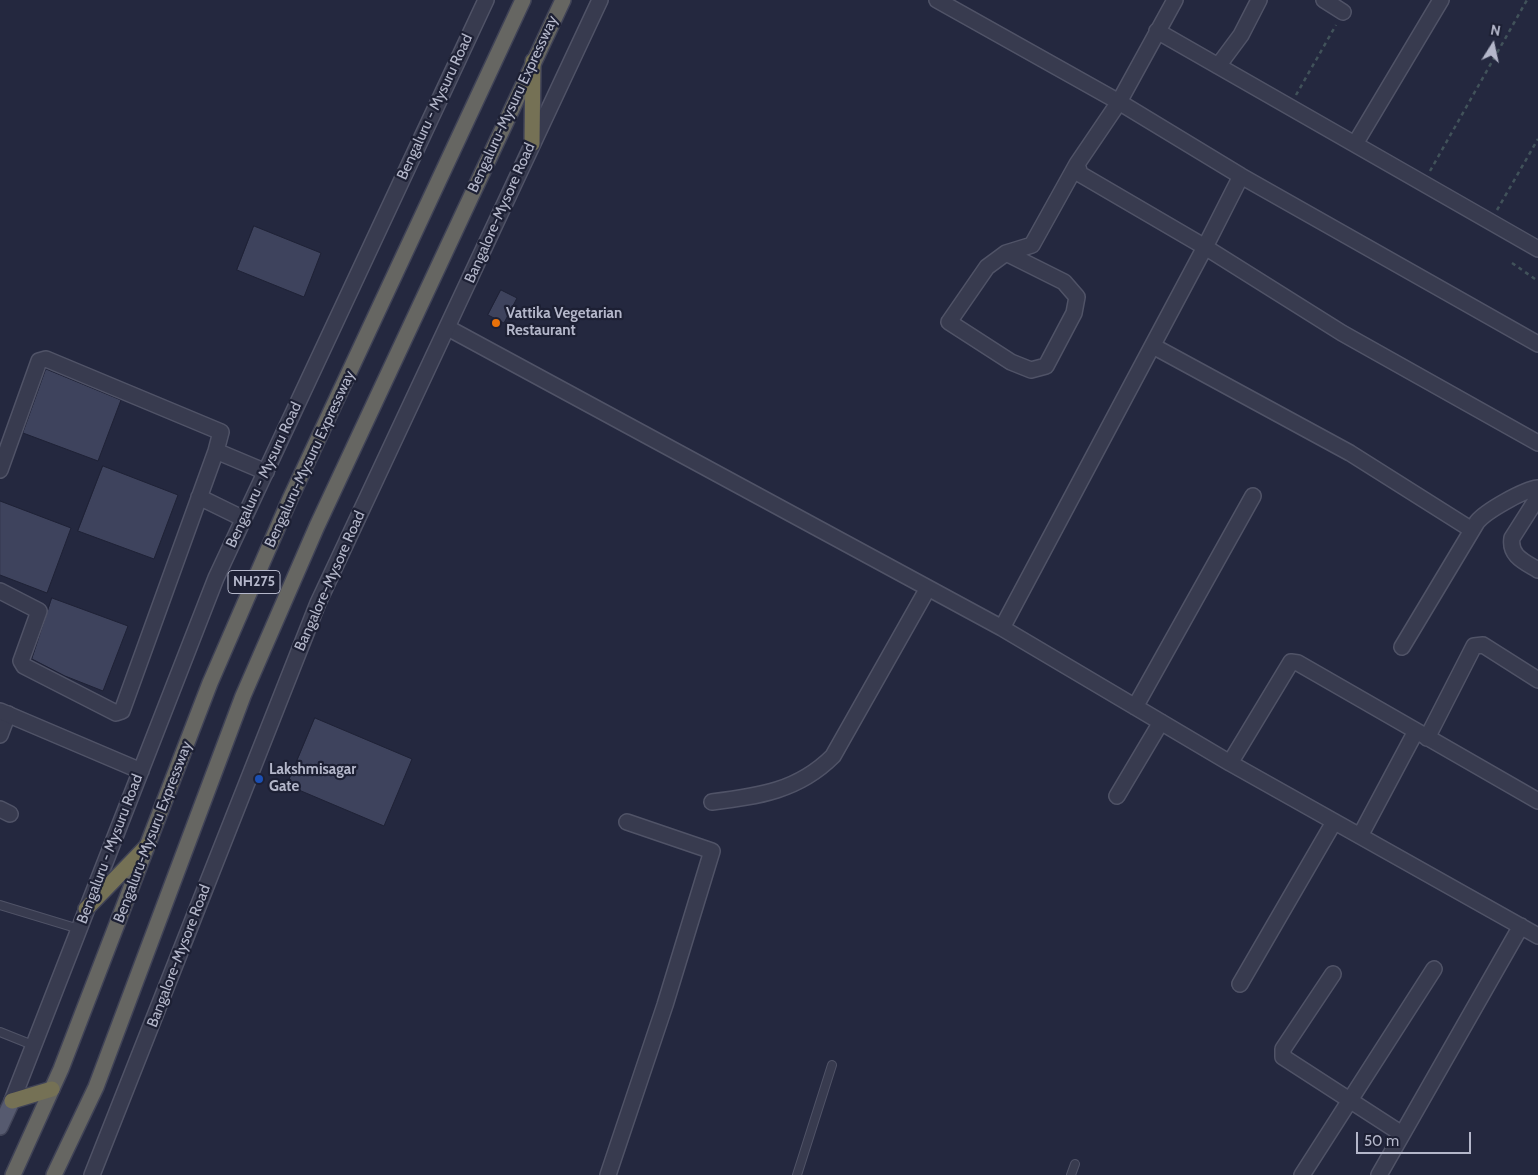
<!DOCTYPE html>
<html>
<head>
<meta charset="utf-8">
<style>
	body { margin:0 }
	#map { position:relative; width:1538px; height:1175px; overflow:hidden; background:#24283f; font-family:Cabin,sans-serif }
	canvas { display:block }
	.north { position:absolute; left:1468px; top:20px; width:50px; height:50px; -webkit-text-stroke:4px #1d2034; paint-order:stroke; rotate:10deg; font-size:14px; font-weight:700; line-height:20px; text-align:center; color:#b4b7ca }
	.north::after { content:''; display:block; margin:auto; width:18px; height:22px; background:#b4b7ca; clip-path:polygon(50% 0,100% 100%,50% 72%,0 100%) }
	.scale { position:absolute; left:1356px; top:1132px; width:115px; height:22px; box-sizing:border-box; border:2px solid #b4b7ca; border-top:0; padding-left:6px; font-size:15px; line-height:18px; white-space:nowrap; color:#b4b7ca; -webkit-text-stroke:4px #1d2034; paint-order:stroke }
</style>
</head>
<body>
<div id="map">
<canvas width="1538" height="1175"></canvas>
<div class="north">N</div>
<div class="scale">50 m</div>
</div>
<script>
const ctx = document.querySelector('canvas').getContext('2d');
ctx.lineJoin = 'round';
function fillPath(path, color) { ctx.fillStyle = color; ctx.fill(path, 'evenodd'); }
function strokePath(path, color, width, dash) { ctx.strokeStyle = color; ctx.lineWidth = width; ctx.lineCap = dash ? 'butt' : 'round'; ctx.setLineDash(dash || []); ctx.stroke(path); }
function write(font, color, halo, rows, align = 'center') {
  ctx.font = font + ' Cabin,sans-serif'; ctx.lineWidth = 4.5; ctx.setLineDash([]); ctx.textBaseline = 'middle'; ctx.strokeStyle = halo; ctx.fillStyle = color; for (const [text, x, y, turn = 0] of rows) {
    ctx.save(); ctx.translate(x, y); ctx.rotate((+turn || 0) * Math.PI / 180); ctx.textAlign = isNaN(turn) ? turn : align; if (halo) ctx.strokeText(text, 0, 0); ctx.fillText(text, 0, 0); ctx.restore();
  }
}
const building = new Path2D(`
	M254 226 321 253 304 297 237 270Z
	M501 290 517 298 504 323 488 315Z
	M46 369 121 400 98 461 23 433Z
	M103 466 178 495 154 559 78 531Z
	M0 501 71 528 47 593 0 575Z
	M52 598 128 626 103 691 65 676 32 659Z
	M315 718 412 759 384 826 287 785Z`);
fillPath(building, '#3e435d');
strokePath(building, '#1f2236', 1);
const service = new Path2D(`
	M0 905 79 929
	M0 1032 35 1046
	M797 1175 832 1065
	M1071 1175 1075 1164`);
const minor = new Path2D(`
	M937 0 1119 102 1241 176 1538 344
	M1175 0 1119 102 1077 164 1080 174 1205 247 1342 333 1538 443
	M1324 0 1343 12
	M1157 31 1538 249
	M1218 66 1241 35 1259 0
	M1355 144 1441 0
	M1006 253 1064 282 1077 297 1074 313 1046 366 1031 370 1011 362 949 322 987 267 1006 253 1032 245 1077 164
	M448 328 1002 628 1230 763 1538 936
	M1153 346 1350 453 1472 530
	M216 451 266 472
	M0 470 39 361 46 359 221 432 216 451 122 711 116 713 24 666 21 661 39 611 0 591
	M199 497 244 519
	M1538 497 1512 538C1509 556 1525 562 1538 570
	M1002 628 1205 247 1241 176
	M1402 647 1477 522C1486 511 1523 490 1538 488
	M1135 707 1253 496
	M0 735 8 714
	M1427 738 1474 646 1483 645 1538 680
	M1230 763 1291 662 1298 663 1538 801
	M1117 796 1161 722
	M712 802C759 796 798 791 833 756L928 588
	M0 809 10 814
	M1360 836 1416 731
	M1333 974 1283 1049V1057L1402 1134
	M1240 984 1334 822
	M608 1175 665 1005 712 851 627 822
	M1302 1175 1434 969
	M1379 1175 1521 926`);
const tertiary = new Path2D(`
	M0 711 141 771
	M12 1101 216 578 486 0
	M92 1175 318 603 600 0`);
const primary = new Path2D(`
	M0 1127 12 1101`);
const trunk = new Path2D(`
	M13 1175 61 1069 210 683 290 499 523 0
	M54 1175 96 1087 243 696 317 526 563 0`);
const motorway = new Path2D(`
	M532 144 533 61
	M86 909 147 846
	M12 1101 52 1089`);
strokePath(service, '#505367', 10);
strokePath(minor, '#505367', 18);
strokePath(tertiary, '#505367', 18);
strokePath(primary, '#414458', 18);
strokePath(trunk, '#404357', 18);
strokePath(motorway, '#404357', 18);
strokePath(new Path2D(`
	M1296 95 1336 25
	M1430 171 1527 0
	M1497 210 1538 139
	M1512 263 1538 281`), '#41525a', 2.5, [4, 4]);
strokePath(service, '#383b4f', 8);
strokePath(minor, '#383b4f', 15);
strokePath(tertiary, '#383b4f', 15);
strokePath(primary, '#565a6f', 15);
strokePath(trunk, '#666662', 15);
strokePath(motorway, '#757155', 15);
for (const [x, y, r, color] of [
	[496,323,5,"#e8710a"],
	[259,779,5,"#1a4fb4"]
]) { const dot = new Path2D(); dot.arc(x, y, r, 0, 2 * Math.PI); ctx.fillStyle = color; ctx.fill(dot); strokePath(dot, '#1d2034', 2); }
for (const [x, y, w] of [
	[254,582,52]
]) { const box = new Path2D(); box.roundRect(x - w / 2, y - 11.5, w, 23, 4); ctx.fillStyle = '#1d2034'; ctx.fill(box); strokePath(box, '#b4b7ca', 1); }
write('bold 14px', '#b4b7ca', null, [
	["NH275",254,582]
]);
write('15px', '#b4b7ca', '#1d2034', [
	["Bengaluru-Mysuru Expressway",513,104,-65],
	["Bengaluru - Mysuru Road",435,107,-65],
	["Bangalore-Mysore Road",500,213,-66],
	["Bengaluru-Mysuru Expressway",310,459,-65],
	["Bengaluru - Mysuru Road",264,475,-65],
	["Bangalore-Mysore Road",330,581,-66],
	["Bengaluru-Mysuru Expressway",153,832,-69],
	["Bengaluru - Mysuru Road",110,849,-69],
	["Bangalore-Mysore Road",179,956,-69]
]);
write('bold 15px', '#b4b7ca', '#1d2034', [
	["Vattika Vegetarian",506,314],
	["Restaurant",506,331],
	["Lakshmisagar",269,770],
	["Gate",269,787]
], 'left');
</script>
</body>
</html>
